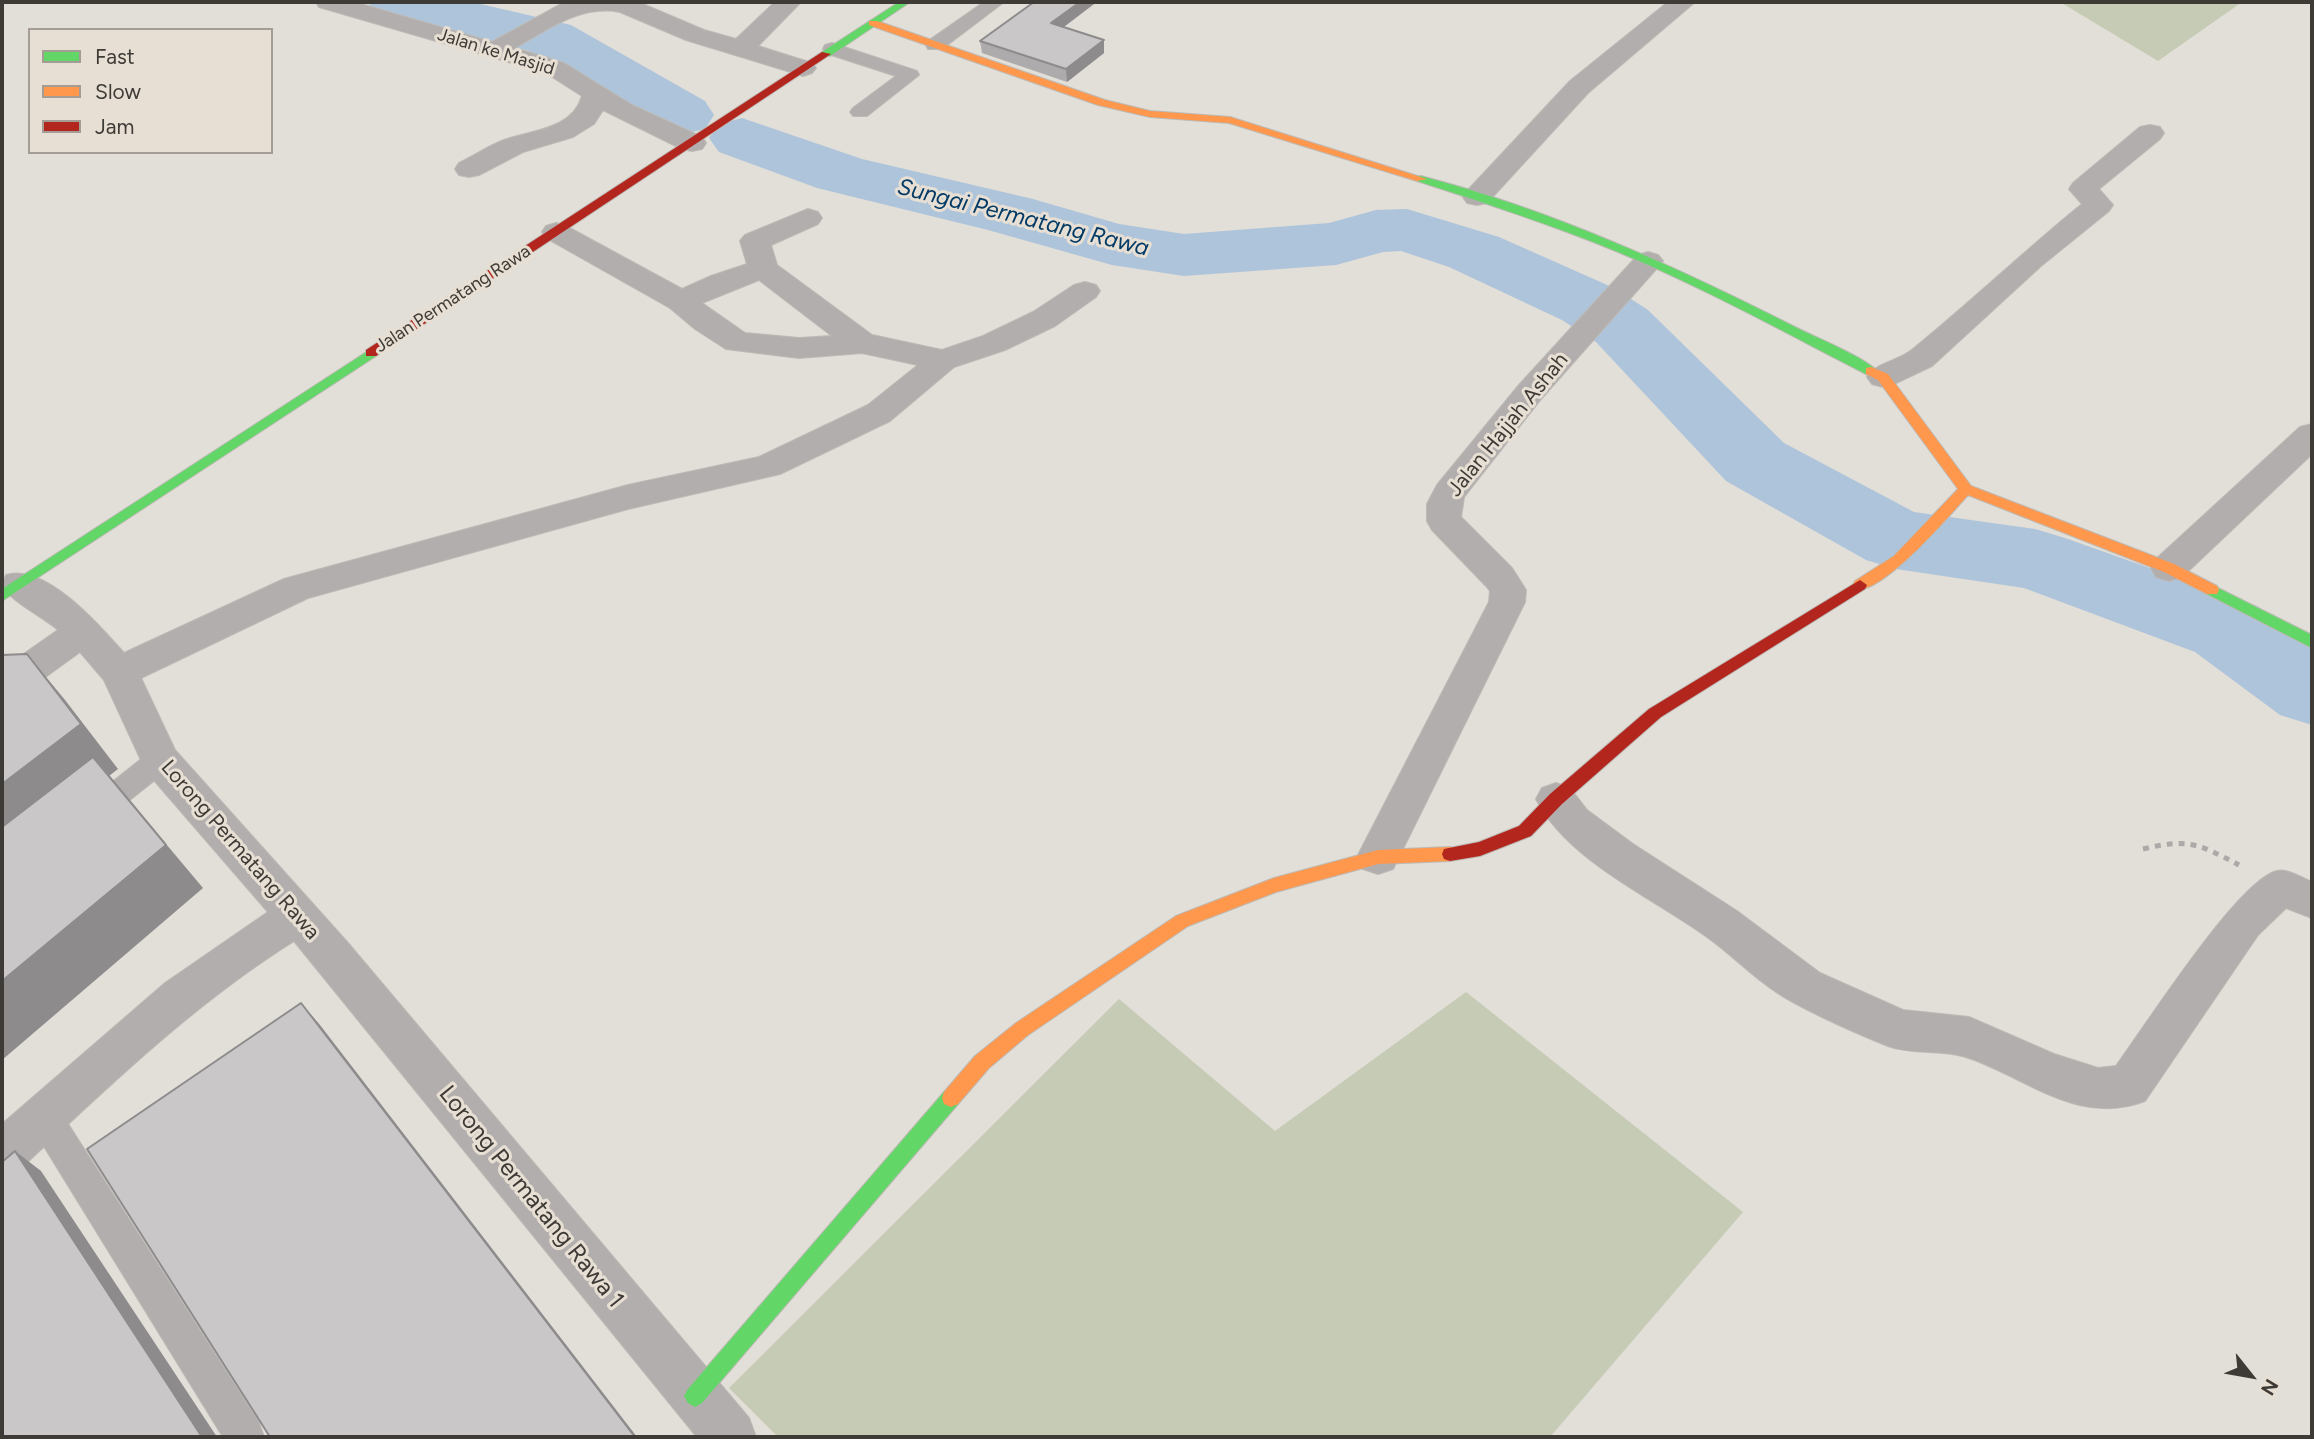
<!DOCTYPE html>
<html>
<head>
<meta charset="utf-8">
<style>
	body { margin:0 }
	#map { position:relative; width:2314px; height:1439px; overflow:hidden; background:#e2ded8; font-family:Figtree,sans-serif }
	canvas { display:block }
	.frame { position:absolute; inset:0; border:4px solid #3e3b37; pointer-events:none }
	.legend { position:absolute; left:28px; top:28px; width:245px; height:126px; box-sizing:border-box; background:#e7dfd3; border:2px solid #a39d95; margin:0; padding:9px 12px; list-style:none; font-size:21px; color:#3e3b37 }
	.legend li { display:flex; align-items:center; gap:14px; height:35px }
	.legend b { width:35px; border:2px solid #a39d95 }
	.north { position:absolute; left:2216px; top:1341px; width:70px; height:70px; -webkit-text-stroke:5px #e7dfd3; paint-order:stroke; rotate:121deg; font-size:19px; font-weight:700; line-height:28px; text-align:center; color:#3e3b37 }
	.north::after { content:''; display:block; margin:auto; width:24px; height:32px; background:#3e3b37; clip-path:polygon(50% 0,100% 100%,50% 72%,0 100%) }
</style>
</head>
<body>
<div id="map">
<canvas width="2314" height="1439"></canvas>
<div class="frame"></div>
<ul class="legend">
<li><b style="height:9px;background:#63d668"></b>Fast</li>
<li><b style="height:9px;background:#ff974d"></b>Slow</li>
<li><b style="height:9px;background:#b3261e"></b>Jam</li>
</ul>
<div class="north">N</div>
</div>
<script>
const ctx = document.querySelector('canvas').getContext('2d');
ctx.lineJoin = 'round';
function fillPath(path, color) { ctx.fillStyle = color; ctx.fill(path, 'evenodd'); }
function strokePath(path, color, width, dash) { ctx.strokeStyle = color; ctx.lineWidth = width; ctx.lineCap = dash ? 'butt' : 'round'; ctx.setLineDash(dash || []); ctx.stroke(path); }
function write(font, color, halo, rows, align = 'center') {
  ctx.font = font + ' Figtree,sans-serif'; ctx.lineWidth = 6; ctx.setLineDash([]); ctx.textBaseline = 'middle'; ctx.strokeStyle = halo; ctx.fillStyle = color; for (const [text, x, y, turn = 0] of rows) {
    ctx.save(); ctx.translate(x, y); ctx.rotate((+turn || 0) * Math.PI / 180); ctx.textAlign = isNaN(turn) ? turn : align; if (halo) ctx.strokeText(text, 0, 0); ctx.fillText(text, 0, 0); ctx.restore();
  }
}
fillPath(new Path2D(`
	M2060 2H2242L2158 61Z
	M1466 992 1743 1212 1550 1437H778L729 1388 1119 999 1275 1131Z`), '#c6cbb5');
fillPath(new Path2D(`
	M368 2H472L571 25 705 101 714 115 705 129 682 134 659 129 529 51 376 15Z
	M742 118 862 159 1033 199 1119 224 1184 234 1329 223 1376 210 1407 209 1499 237 1614 288 1648 310 1784 443 1914 512 2035 529 2065 538 2257 606 2312 643V725L2280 715 2195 652 2024 588 1896 569 1866 560 1726 481 1596 342 1562 320 1449 267 1401 251 1383 252 1336 265 1184 276 1112 265 988 230 817 188 719 152 709 138 719 124Z`), '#aec4db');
const lane = new Path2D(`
	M984 2H1004L942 49H928L926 45 928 41Z
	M832 43 917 71 919 75 867 116H853L850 112 853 108 896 76 825 53 823 49 825 45Z
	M160 749 170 752 174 760 170 768 102 822 92 826 82 822 77 814 82 806 150 752Z
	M44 1100 56 1105 259 1423 264 1437H223L32 1127 27 1116 32 1105Z`);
const street = new Path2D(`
	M316 2H354L492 42 565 2H638L704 30 736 39 775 2H801L758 46 812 63 816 68 812 73 803 76 794 73 686 40 620 12C581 4 547 30 515 48L564 63 632 105 702 137 706 143 702 149 692 151 682 149 603 110 594 124 573 137 523 152 479 175 469 177 459 175 455 169 459 163C474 156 488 146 504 140 532 130 572 130 582 96L546 73 319 7Z
	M1668 2H1695L1588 93 1487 203 1477 205 1467 203 1463 197 1467 191 1570 81Z
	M2150 125 2160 127 2164 133 2160 139 2099 189 2113 205 2109 211 2041 266 1932 366 1894 384 1883 387 1872 384 1867 377C1877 362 1899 361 1913 349 1970 303 2024 251 2082 204L2069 189 2073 183 2140 127Z
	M808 209 818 212 822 218 818 224 771 245 777 265 872 335 942 350 983 336 1033 312 1074 285 1085 282 1096 285 1100 291 1096 297 1055 326 1005 350 954 367 890 421 780 474 628 509 308 598 141 678 175 750 348 943 749 1418 756 1437H697L294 941C192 1005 106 1089 19 1170L2 1176V1124L165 983 268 912 146 771 104 680 80 652 15 699 2 703V669L58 630C42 616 11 602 2 585L6 575C46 563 100 626 124 653L284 579 628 485 759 457 868 405 918 365 862 353 799 358 726 349 695 329 670 308 546 238 542 232 546 226 556 223 566 226 682 289 711 276 747 264 740 241 745 235ZM759 280 832 336 799 338 745 333 702 303Z
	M1648 252 1658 255 1663 261 1658 267 1541 399 1464 497 1461 517 1512 568 1526 590 1525 602 1393 869 1378 874 1363 869 1357 857 1489 602 1490 591 1486 586 1432 530 1427 521V504L1437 485 1519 385 1638 255Z
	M2312 424V454L2182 577 2169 581 2156 577 2151 568 2156 559 2300 427Z
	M1556 783 1570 788 1587 810 1633 844 1737 911 1820 973 1903 1010 1969 1017 2054 1054 2098 1068 2116 1066C2144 1028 2238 880 2277 871 2287 868 2302 878 2312 882V918L2286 908 2258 935 2145 1101C2077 1127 2027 1077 1966 1057 1941 1049 1913 1055 1888 1046 1856 1033 1822 1018 1791 1001 1761 985 1735 957 1707 937 1652 897 1568 861 1536 799L1542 788Z`);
const fast = new Path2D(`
	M899 2H910L830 56H822V52Z
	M1421 176C1552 210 1677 267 1797 328 1817 338 1864 357 1877 371L1876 374H1866C1784 332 1703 287 1618 252 1552 225 1485 203 1417 181V177Z
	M371 349 377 353 376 356 2 601V589Z
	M2212 585 2312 635V648L2207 594 2205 590Z
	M951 1089 958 1092 960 1098 958 1104 702 1403 695 1407 688 1403 684 1396 688 1389 944 1092Z`);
const slow = new Path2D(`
	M869 21H877L1105 100 1150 111 1230 117 1427 179 1417 181 1229 123 1150 117 1098 105 869 25Z
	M1871 367 1888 374 1971 486 2174 564 2217 586 2219 590 2217 594H2207L2164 572 1968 495C1950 515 1881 596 1855 589L1853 585 1855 581 1894 556 1958 489 1878 380 1866 374V368Z
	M1450 847 1456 849 1458 854 1456 859 1450 861 1378 864 1276 892 1188 926 1028 1035 989 1068 958 1104 951 1107 944 1104 942 1098 944 1092 975 1056 1016 1023 1176 916 1274 878 1378 850Z`);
const jam = new Path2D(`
	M822 52 831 54 376 356H366V350Z
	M1860 580 1867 585 1865 589 1661 717 1562 804 1531 836 1480 856 1450 861 1444 859 1442 854 1444 849 1479 842 1519 826 1550 794 1649 709Z`);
strokePath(lane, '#bdbab5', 2);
strokePath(street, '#bdbab5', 2);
strokePath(fast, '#bdbab5', 2);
strokePath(slow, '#bdbab5', 2);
strokePath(jam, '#bdbab5', 2);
strokePath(new Path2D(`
	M2143 849C2189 838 2199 844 2239 865`), '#aca9a8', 5, [6, 6]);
fillPath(lane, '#b2aeae');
fillPath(street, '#b2aeae');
fillPath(fast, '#63d668');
fillPath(slow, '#ff974d');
fillPath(jam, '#b3261e');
fillPath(new Path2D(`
	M1094 4 1063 27 1104 53 1067 82 982 53 980 41Z`), '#aeabac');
fillPath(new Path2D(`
	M1080 2H1094V4L1052 36 1051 23Z
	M1104 40V53L1067 82 1066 69Z
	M27 654 65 700 118 769 109 776 203 888 2 1060V784Z
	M301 1003 320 1025 637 1437H635Z
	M15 1151 41 1171 217 1437H202Z`), '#8d8b8c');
const building = new Path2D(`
	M1034 2H1080L1051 23 1104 40 1066 69 980 41Z
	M27 654 81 724 2 784V655Z
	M93 757 166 845 2 981V827Z
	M301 1003 635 1437H270L87 1149Z
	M15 1151 202 1437H2V1162Z`);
fillPath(building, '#cac7c8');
strokePath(building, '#8d8b8c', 2);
write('18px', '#3e3b37', '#e7dfd3', [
	["Jalan ke Masjid",496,52,17],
	["Jalan Permatang Rawa",453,299,-33]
]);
write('21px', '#3e3b37', '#e7dfd3', [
	["Jalan Hajjah Ashah",1508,425,-51],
	["Lorong Permatang Rawa",240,850,49]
]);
write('italic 23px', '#033b66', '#e7dfd3', [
	["Sungai Permatang Rawa",1023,218,14]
]);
write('24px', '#3e3b37', '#e7dfd3', [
	["Lorong Permatang Rawa 1",531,1197,51]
]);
</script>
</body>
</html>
